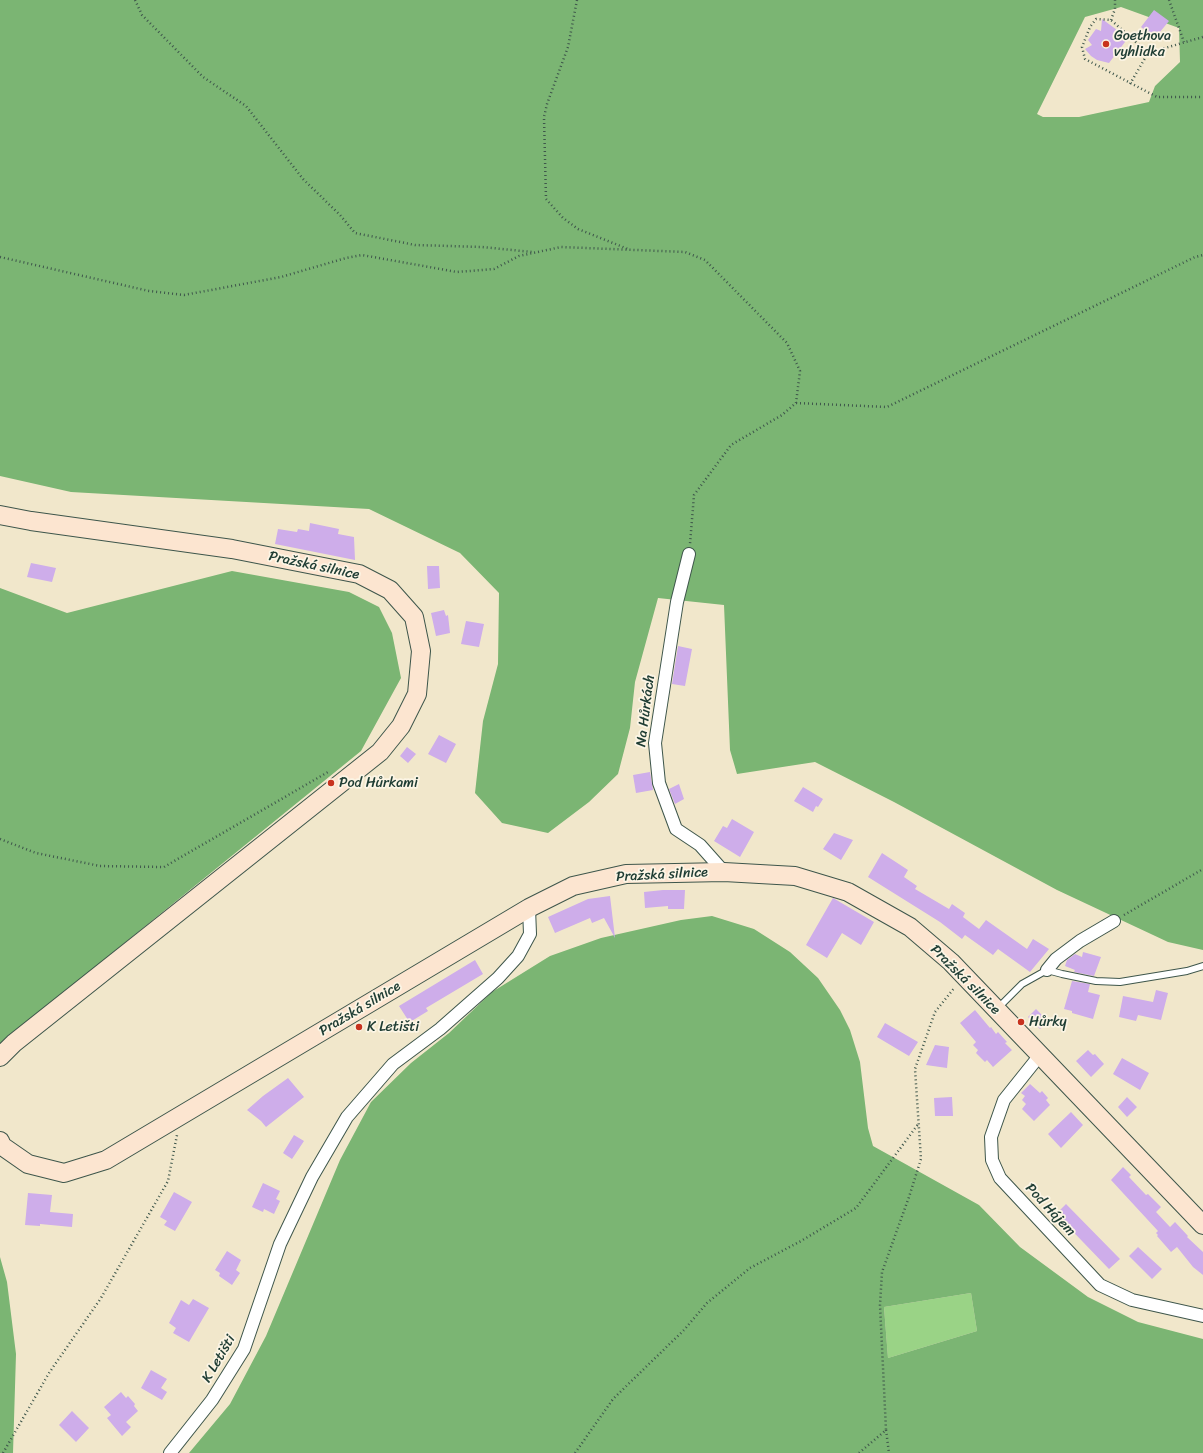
<!DOCTYPE html>
<html>
<head>
<meta charset="utf-8">
<style>
  body { margin:0 }
  canvas { display:block; background:#f1e7cb }
</style>
</head>
<body>
<canvas width="1203" height="1453"></canvas>
<script>
const ctx = document.querySelector('canvas').getContext('2d');
ctx.lineJoin = 'round';
function fillPath(path, color) { ctx.fillStyle = color; ctx.fill(path, 'evenodd'); }
const shape = rows => new Path2D(rows.map(r => 'M' + r).join(''));
function trace(path, color, width, dash) { ctx.strokeStyle = color; ctx.lineWidth = width; ctx.lineCap = dash ? 'butt' : 'round'; ctx.setLineDash(dash || []); ctx.stroke(path); }
function label(font, color, halo, rows, align = 'center') {
  ctx.font = font + ' Sriracha,sans-serif'; ctx.lineWidth = 3.5; ctx.setLineDash([]); ctx.textBaseline = 'middle'; ctx.strokeStyle = halo; ctx.fillStyle = color; for (const [text, x, y, turn = 0] of rows) {
    ctx.save(); ctx.translate(x, y); ctx.rotate((+turn || 0) * Math.PI / 180); ctx.textAlign = isNaN(turn) ? turn : align; if (halo) ctx.strokeText(text, 0, 0); ctx.fillText(text, 0, 0); ctx.restore();
  }
}
const green = shape([
  [971,1293,977,1331,888,1358,884,1307]
]);
const forest = shape([
  [0,0,1203,0,1203,950,1168,942,1057,890,894,802,815,762,737,774,730,750,724,605,658,598,635,682,630,728,618,774,589,802,548,833,502,823,475,793,483,721,498,664,499,593,460,553,369,509,71,492,0,476],
  [1121,7,1179,28,1180,62,1155,86,1149,102,1079,117,1043,117,1037,114,1085,17],
  [232,571,349,592,379,607,392,633,401,678,361,751,0,1044,0,588,67,613],
  [712,916,754,929,790,952,818,978,840,1010,850,1030,860,1062,868,1128,873,1146,979,1205,1020,1247,1088,1297,1138,1322,1203,1339,1203,1453,189,1453,230,1404,266,1336,340,1160,371,1102,411,1063,449,1033,492,992,550,956,601,938,681,920],
  [971,1293,977,1331,888,1358,884,1307],
  [0,1257,7,1282,16,1354,13,1453,0,1453]
]);
const building = shape([
  [1154,10,1169,21,1155,38,1141,27],
  [1102,19,1128,38,1109,63,1097,60,1091,56,1085,49,1092,45,1088,40,1096,29,1101,31],
  [310,523,339,529,338,534,354,537,355,560,275,544,278,529,297,532,298,529,309,531],
  [31,563,56,568,52,582,27,577],
  [427,566,439,566,440,588,428,589],
  [444,610,446,616,448,615,450,633,436,636,431,613],
  [466,621,484,624,479,647,461,644],
  [678,646,692,649,685,686,672,684],
  [439,735,456,744,446,763,428,754],
  [407,747,416,754,408,763,400,756],
  [650,772,653,790,636,793,633,775],
  [679,784,684,799,675,804,669,789],
  [803,787,823,799,818,807,816,806,813,812,794,801],
  [732,819,754,832,740,857,714,841,723,826,727,828],
  [834,833,853,840,841,860,823,849],
  [882,853,908,870,904,877,917,886,915,889,949,909,952,904,965,913,963,917,979,929,986,920,1027,949,1033,939,1049,949,1030,972,998,949,993,955,965,935,962,939,940,922,868,877],
  [663,890,685,890,684,909,668,909,668,906,645,908,644,892],
  [610,896,615,938,604,918,592,923,590,918,555,933,548,917,588,899],
  [833,898,874,922,861,945,842,933,827,958,806,945],
  [1083,952,1101,957,1094,976,1074,972,1075,970,1065,966,1067,960,1075,954,1082,957],
  [475,960,483,974,426,1008,428,1011,410,1022,408,1020,399,1006],
  [1072,981,1090,984,1088,992,1100,995,1093,1019,1072,1013,1072,1011,1064,1009],
  [1156,990,1168,993,1161,1020,1138,1015,1136,1021,1119,1017,1123,996,1153,1002],
  [1036,1009,1048,1021,1040,1029,1028,1017],
  [975,1010,990,1028,991,1027,996,1034,998,1032,1007,1042,1005,1043,1012,1050,993,1067,987,1060,985,1062,976,1053,978,1050,973,1045,976,1042,960,1023],
  [885,1023,918,1042,909,1056,877,1037],
  [935,1045,949,1047,947,1068,926,1065],
  [1088,1050,1093,1055,1095,1054,1104,1064,1091,1077,1076,1061],
  [1122,1058,1149,1073,1140,1090,1113,1074],
  [288,1078,304,1097,266,1127,261,1121,247,1110,263,1096],
  [1030,1084,1040,1093,1042,1091,1048,1098,1046,1100,1050,1105,1034,1121,1022,1109,1026,1104,1022,1100,1025,1096,1021,1093],
  [952,1097,953,1116,935,1116,934,1098],
  [1127,1097,1137,1107,1127,1117,1118,1107],
  [1071,1112,1083,1125,1061,1148,1048,1134],
  [294,1135,304,1141,292,1159,283,1153],
  [1123,1167,1131,1175,1129,1177,1146,1195,1148,1194,1161,1207,1156,1212,1170,1227,1175,1222,1188,1236,1187,1237,1203,1252,1203,1275,1193,1267,1177,1247,1171,1252,1157,1236,1158,1235,1156,1233,1158,1231,1111,1180],
  [263,1183,280,1191,276,1199,280,1201,274,1214,264,1209,263,1212,252,1207],
  [174,1192,192,1202,175,1231,164,1225,167,1221,160,1217],
  [28,1193,52,1195,50,1212,73,1214,72,1227,40,1224,40,1226,25,1225],
  [1066,1204,1120,1259,1109,1269,1056,1214],
  [1138,1247,1162,1269,1152,1279,1129,1256],
  [227,1251,241,1260,236,1270,240,1273,232,1285,219,1276,220,1273,215,1270],
  [193,1299,209,1308,189,1342,173,1333,176,1328,169,1323,181,1300,189,1305],
  [151,1370,167,1379,161,1388,167,1392,162,1400,141,1388],
  [121,1392,126,1398,128,1396,135,1404,134,1406,138,1411,126,1422,131,1427,122,1436,107,1418,111,1415,104,1407],
  [72,1411,89,1428,76,1442,59,1425]
]);
const path = shape([
  [135,0,142,15,203,77,246,106,303,179,340,215,355,233,415,245,482,247,532,252],
  [577,0,568,47,547,104,544,117,546,199,563,218,578,229,628,249],
  [1169,0,1184,42],
  [1111,20,1115,9,1115,0],
  [1148,53,1111,20,1096,19,1090,27,1082,47,1085,59,1157,97,1203,97],
  [1130,84,1148,53,1203,37],
  [0,257,149,291,184,295,281,277,346,258,362,255,457,272,494,269,519,256,561,247,685,252,705,260,787,343,800,371,796,403,782,415,731,445,694,495,690,544],
  [796,403,887,407,1195,257,1203,255],
  [0,839,36,853,100,866,164,867,328,772],
  [1124,915,1203,869],
  [886,1430,889,1453],
  [3,1453,49,1373,101,1298,168,1181,177,1135],
  [575,1453,613,1399,684,1330,707,1303,750,1268,801,1241,856,1208,919,1123],
  [859,1453,886,1430,880,1305,882,1272,909,1197,921,1159,915,1069,935,1012,955,987]
]);
const lane = shape([
  [997,1009,1022,984,1047,970,1062,974,1096,981,1120,982,1187,971,1203,966]
]);
const street = shape([
  [689,554,677,602,655,743,659,783,676,829,700,845,724,872],
  [1047,970,1056,959,1080,941,1114,921],
  [1040,1055,1004,1100,991,1137,992,1160,1000,1178,1100,1285,1132,1300,1203,1316],
  [170,1453,212,1400,244,1349,280,1244,312,1177,347,1117,393,1064,440,1029,498,978,518,956,530,934,529,908]
]);
const secondary = shape([
  [0,515,31,521,232,549,359,574,390,590,414,617,421,651,417,694,401,726,380,752,14,1043,0,1057],
  [0,1141,2,1146,28,1164,64,1173,106,1160,529,908,573,886,626,874,724,872,795,876,848,892,910,927,951,962,1203,1225]
]);
const markers = [
  [1106,44,4,"#c8321e"],
  [331,783,4,"#c8321e"],
  [1021,1022,4,"#c8321e"],
  [359,1027,4,"#c8321e"]
];
const poiNames = [
  ["Goethova",1114,36],
  ["vyhlidka",1114,52],
  ["Pod Hůrkami",339,783],
  ["Hůrky",1029,1022],
  ["K Letišti",367,1027]
];
const streetNames = [
  ["Pražská silnice",314,566,12],
  ["Na Hůrkách",646,711,-83],
  ["Pražská silnice",662,875,-3],
  ["Pražská silnice",965,980,45],
  ["Pražská silnice",360,1009,-31],
  ["Pod Hájem",1050,1210,47],
  ["K Letišti",219,1359,-60]
];
fillPath(green, '#9ad386');
fillPath(forest, '#7bb573');
fillPath(building, '#ceadea');
trace(lane, '#3e564b', 8);
trace(street, '#3e564b', 14);
trace(secondary, '#3e564b', 20);
trace(path, '#3e564b', 2.5, [1, 3]);
trace(lane, '#fff', 6);
trace(street, '#fff', 12);
trace(secondary, '#fce5d0', 18);
for (const [x, y, r, color] of markers) { const dot = new Path2D(); dot.arc(x, y, r, 0, 2 * Math.PI); ctx.fillStyle = color; ctx.fill(dot); trace(dot, '#fcf5e5', 1.5); }
label('14px', '#1f3d34', '#fcf5e5', poiNames, 'left');
label('14px', '#1f3d34', '#fcf5e5', streetNames);
</script>
</body>
</html>
